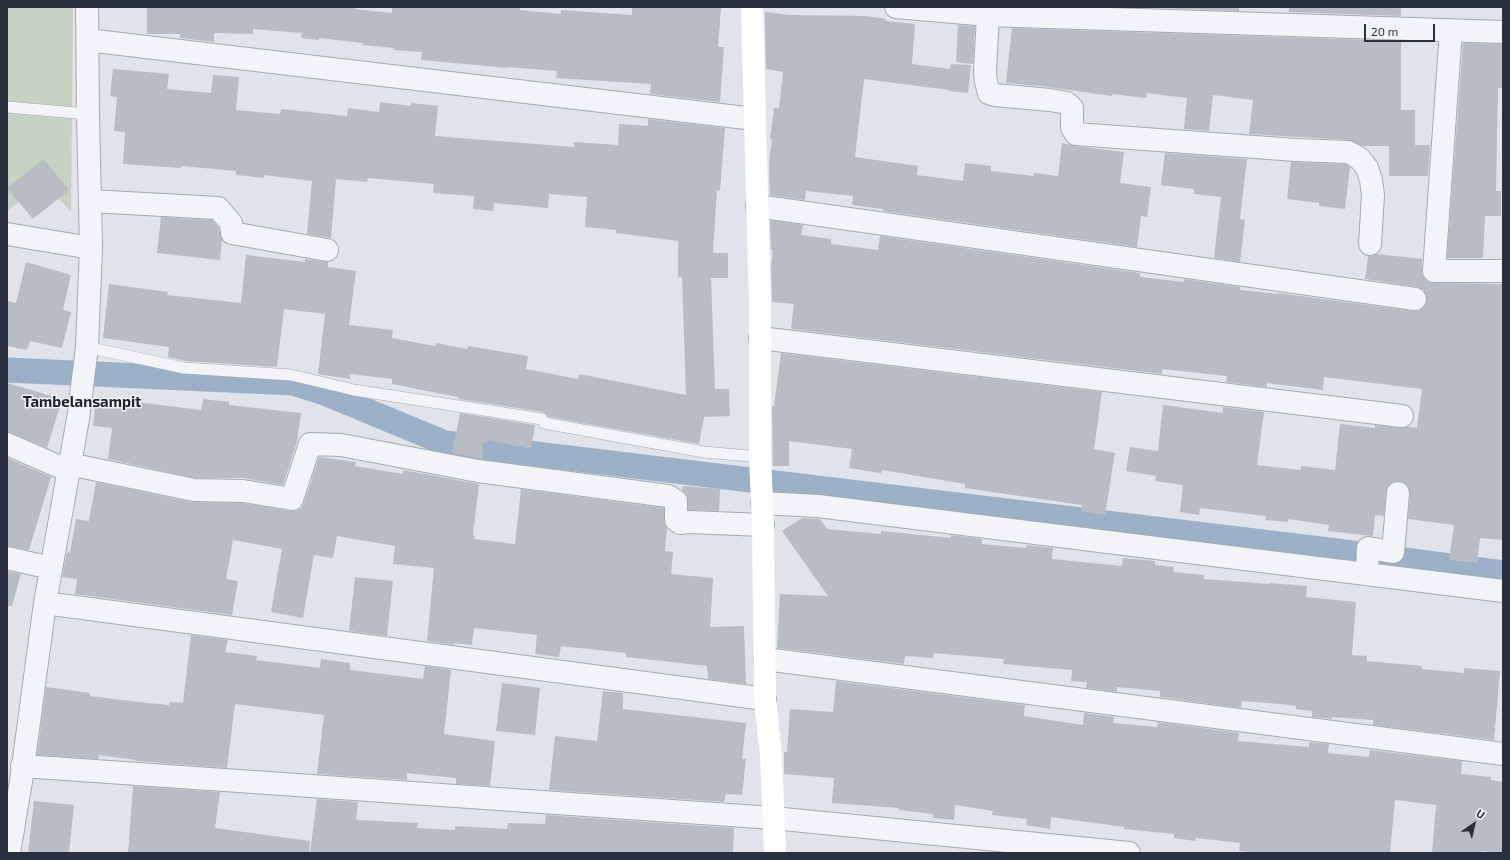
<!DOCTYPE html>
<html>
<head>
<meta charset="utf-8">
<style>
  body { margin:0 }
  #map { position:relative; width:1510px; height:860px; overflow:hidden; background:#e0e3e9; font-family:"Exo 2",sans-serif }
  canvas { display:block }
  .frame { position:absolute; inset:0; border:8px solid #29313f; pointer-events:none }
  .north { position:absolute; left:1454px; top:804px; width:40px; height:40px; -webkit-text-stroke:3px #f0f2f6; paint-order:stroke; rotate:34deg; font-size:11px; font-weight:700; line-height:16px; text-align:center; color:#29313f }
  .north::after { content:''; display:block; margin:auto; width:14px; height:18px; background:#29313f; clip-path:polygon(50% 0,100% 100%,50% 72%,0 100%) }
  .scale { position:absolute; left:1364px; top:24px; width:71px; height:18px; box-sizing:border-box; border:2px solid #29313f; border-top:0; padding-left:5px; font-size:12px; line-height:14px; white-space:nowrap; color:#29313f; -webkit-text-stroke:3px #f0f2f6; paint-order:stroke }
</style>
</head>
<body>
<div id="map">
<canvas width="1510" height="860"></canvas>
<div class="frame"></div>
<div class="north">U</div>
<div class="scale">20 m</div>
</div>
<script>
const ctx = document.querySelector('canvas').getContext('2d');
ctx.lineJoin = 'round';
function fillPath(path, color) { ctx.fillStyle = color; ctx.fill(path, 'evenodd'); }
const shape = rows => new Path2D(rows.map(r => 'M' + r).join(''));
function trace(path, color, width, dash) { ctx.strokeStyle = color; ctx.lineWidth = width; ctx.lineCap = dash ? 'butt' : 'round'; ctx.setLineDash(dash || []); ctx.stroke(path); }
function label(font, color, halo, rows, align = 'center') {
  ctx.font = font + ' "Exo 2",sans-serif'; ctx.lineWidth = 3; ctx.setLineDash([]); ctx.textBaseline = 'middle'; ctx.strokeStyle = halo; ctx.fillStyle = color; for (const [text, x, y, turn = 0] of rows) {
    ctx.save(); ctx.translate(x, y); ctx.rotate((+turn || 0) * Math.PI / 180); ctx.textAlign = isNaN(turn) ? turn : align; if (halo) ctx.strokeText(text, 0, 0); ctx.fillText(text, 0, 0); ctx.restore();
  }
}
const green = shape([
  [7,7,73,7,71,212,44,183,7,211]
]);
const canal = shape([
  [7,370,293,383,322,392,445,443,1337,551,1503,573]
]);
const building = shape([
  [147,7,355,7,355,9,392,13,392,7,520,7,520,10,561,14,561,10,632,15,632,7,721,7,718,47,724,47,720,102,650,94,651,84,556,78,557,71,508,67,508,68,421,60,422,52,394,50,394,48,362,45,363,43,319,38,319,40,301,38,302,33,253,29,253,34,214,33,214,42,180,38,180,34,147,34],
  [1125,7,1239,7,1239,11],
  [1289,7,1401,7,1401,16,1289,12],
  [765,12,790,15,866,16,886,19,886,21,915,24,912,64,950,69,951,64,971,65,968,93,949,91,949,90,864,79,855,157,918,166,917,175,963,181,965,163,991,166,991,171,1034,176,1034,173,1058,176,1062,143,1075,146,1124,152,1120,183,1151,187,1147,217,1141,216,1137,247,883,211,883,209,852,205,853,196,806,191,805,200,770,195,769,164,772,139,770,139,774,108,779,108,783,72,766,69],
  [958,25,975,26,973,64,956,62],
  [1012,28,1401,41,1401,110,1415,110,1415,145,1430,145,1428,176,1389,176,1389,146,1363,146,1348,140,1249,134,1253,100,1213,95,1209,131,1184,129,1187,98,1147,93,1146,98,1112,94,1112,96,1040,86,1006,83],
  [1463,43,1503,44,1503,88,1498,88,1496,191,1501,191,1501,216,1485,216,1483,258,1447,258],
  [113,69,169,74,167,89,211,93,213,75,239,77,236,110,280,114,281,109,347,116,348,108,379,112,380,102,411,106,411,103,438,106,435,136,574,147,574,142,618,145,619,124,648,126,648,119,725,128,720,191,717,190,713,253,728,253,728,278,711,278,715,389,729,389,730,416,704,417,699,444,549,417,543,412,458,399,458,397,392,384,392,379,350,374,350,379,318,374,325,314,284,309,277,367,185,361,168,357,169,347,103,338,109,284,168,292,167,295,241,303,246,255,305,262,305,259,328,262,328,267,356,271,349,325,393,330,392,338,435,346,436,343,467,349,468,346,528,356,526,369,578,379,579,374,686,395,682,277,678,277,678,241,616,233,616,230,585,227,587,197,549,194,548,208,494,203,493,211,473,209,474,196,433,193,434,184,368,178,367,182,336,179,331,238,307,234,312,181,264,175,264,178,236,175,236,171,181,166,181,168,123,164,125,132,114,131,117,97,110,96],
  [1165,153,1247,159,1240,219,1245,220,1240,262,1214,258,1221,197,1194,194,1194,189,1161,185],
  [44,159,69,190,33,219,7,188],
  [1291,162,1345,164,1350,167,1345,209,1319,206,1319,203,1287,199],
  [161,217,212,220,219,228,222,240,220,260,157,253],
  [770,220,803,225,801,235,831,239,831,244,878,250,880,236,1140,273,1140,277,1184,282,1184,279,1240,287,1240,290,1278,294,1278,293,1413,311,1420,310,1425,306,1427,300,1426,294,1423,289,1417,287,1365,279,1368,256,1375,255,1377,254,1422,259,1422,270,1423,276,1427,281,1434,283,1503,284,1503,540,1480,538,1477,563,1449,560,1454,525,1408,519,1410,494,1409,488,1405,483,1399,481,1393,482,1388,486,1386,492,1384,516,1375,515,1373,536,1328,531,1329,525,1288,519,1288,522,1265,520,1266,516,1200,508,1199,515,1180,512,1183,485,1155,481,1156,476,1126,471,1130,447,1158,451,1163,405,1223,413,1223,407,1264,412,1257,465,1301,470,1301,466,1335,470,1340,424,1375,428,1375,425,1400,428,1408,427,1417,428,1422,389,1324,377,1323,390,1267,383,1267,387,1226,382,1227,376,1162,369,1162,374,791,329,794,304,772,302,771,266,773,250,771,250],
  [26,262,71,275,63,310,71,312,62,348,30,341,27,350,7,346,7,301,16,303],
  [781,353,1102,392,1094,449,1115,453,1105,515,1081,511,1082,505,965,488,965,484,882,470,881,473,849,468,852,449,789,441,789,466,773,466,772,406,774,406],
  [7,383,62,399,47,448,12,433,7,432],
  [96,397,201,410,203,399,229,402,229,405,301,413,297,442,283,485,243,478,195,478,108,459,112,428,93,426],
  [460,413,535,425,531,449,487,440,486,443,483,442,482,459,452,453],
  [319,457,356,462,355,466,403,474,403,470,479,484,473,535,475,536,474,539,515,544,521,489,664,508,664,520,667,528,665,551,673,552,671,574,713,578,710,627,744,626,746,684,708,679,707,666,626,657,626,653,561,646,559,657,535,654,537,635,474,628,472,645,454,643,454,645,427,641,434,568,393,564,395,546,337,536,333,558,314,555,303,618,271,612,282,549,233,540,226,579,238,581,232,615,75,594,77,579,62,577,67,552,70,553,76,519,89,521,96,482,191,502,242,503,290,511,295,511,301,508,304,503],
  [7,458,51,477,29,550,7,546],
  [683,486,720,489,719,511,688,510,688,501,687,495,682,490],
  [802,518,820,519,827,529,881,534,881,531,951,538,951,535,982,539,982,544,1026,548,1026,545,1053,548,1052,559,1122,566,1123,558,1155,561,1155,565,1174,567,1173,572,1204,575,1204,579,1269,584,1269,583,1307,586,1306,597,1356,602,1352,655,1367,656,1367,661,1422,666,1422,669,1464,673,1464,668,1500,671,1494,740,1373,725,1373,720,1332,717,1332,719,1312,717,1312,711,1296,709,1296,706,1281,704,1242,701,1241,708,1160,697,1160,691,1117,687,1117,692,1086,688,1087,682,1071,681,1072,670,1003,664,1004,659,934,653,933,658,905,656,904,664,777,648,780,594,828,596,782,531],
  [7,571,21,574,12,606,7,606],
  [355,577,393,581,387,636,349,631],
  [191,635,228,640,225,652,257,656,256,660,320,668,321,659,350,663,350,670,423,679,425,666,451,670,444,734,495,741,490,786,456,784,456,778,407,773,407,780,317,774,324,715,235,704,227,768,135,761,136,760,99,755,98,759,37,755,46,687,90,693,90,696,138,702,169,705,170,702,183,703],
  [836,681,1025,705,1024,716,1083,725,1084,713,1114,717,1113,723,1157,727,1158,722,1239,733,1238,741,1309,747,1309,742,1329,744,1328,753,1369,757,1370,750,1462,761,1461,774,1491,777,1491,780,1503,782,1503,853,1482,851,1482,853,1432,853,1436,805,1395,800,1390,853,1260,853,1239,851,1240,843,1196,838,1195,841,1174,838,1174,834,1124,829,1124,827,1051,817,1050,829,1026,825,1027,819,992,815,993,811,955,805,954,820,933,818,933,814,899,810,899,808,832,803,834,778,784,774,784,752,787,752,790,709,833,712],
  [502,683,540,688,535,735,496,731],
  [603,691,623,693,623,709,746,723,742,759,746,759,742,795,726,794,724,802,549,790,555,736,597,741],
  [133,786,220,792,215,828,310,841,309,853,128,853],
  [317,799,358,802,356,820,418,823,417,828,455,830,455,826,507,829,508,823,545,824,546,815,734,828,733,853,310,853],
  [34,801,74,805,69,853,28,853]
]);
const lane = shape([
  [7,107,88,114],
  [87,347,184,368,291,375,354,390,542,419,544,423,704,452,760,457]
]);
const street = shape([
  [896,7,988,15,1503,32],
  [988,15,985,71,986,82,989,93,995,95,1050,100,1067,103,1072,108,1072,128,1076,134,1296,150,1348,152,1354,155,1360,159,1367,168,1371,180,1373,195,1370,244],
  [1451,30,1434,271,1503,271],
  [87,40,754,119],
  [90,201,218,208,231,223,232,233,327,250],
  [757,206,1415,299],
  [7,234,91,248],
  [760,338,1402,416],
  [7,444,69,471],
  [69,464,194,490,243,491,292,499,310,444,341,445,478,471,668,496,676,501,676,520,680,523,689,522,763,525],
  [762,503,818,506,1503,591],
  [7,558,51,568],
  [1367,574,1368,548,1393,552,1398,493],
  [45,603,765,699],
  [765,659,1503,754],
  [22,766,773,818,1129,853],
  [9,853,21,781,45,603,78,419,87,347,91,248,88,114,87,7]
]);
const secondary = shape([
  [752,7,760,307,760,457,763,525,765,699,771,755,775,853]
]);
const quarterNames = [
  ["Tambelansampit",82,402]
];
fillPath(green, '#c6d2c2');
trace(canal, '#9cb1c7', 25);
fillPath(building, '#b8bcc5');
trace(lane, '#a5aab3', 12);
trace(street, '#a5aab3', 24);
trace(lane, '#f3f4f7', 11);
trace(street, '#f3f4f7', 22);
trace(secondary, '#fff', 22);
label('bold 15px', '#1c2230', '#f0f2f6', quarterNames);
</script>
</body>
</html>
